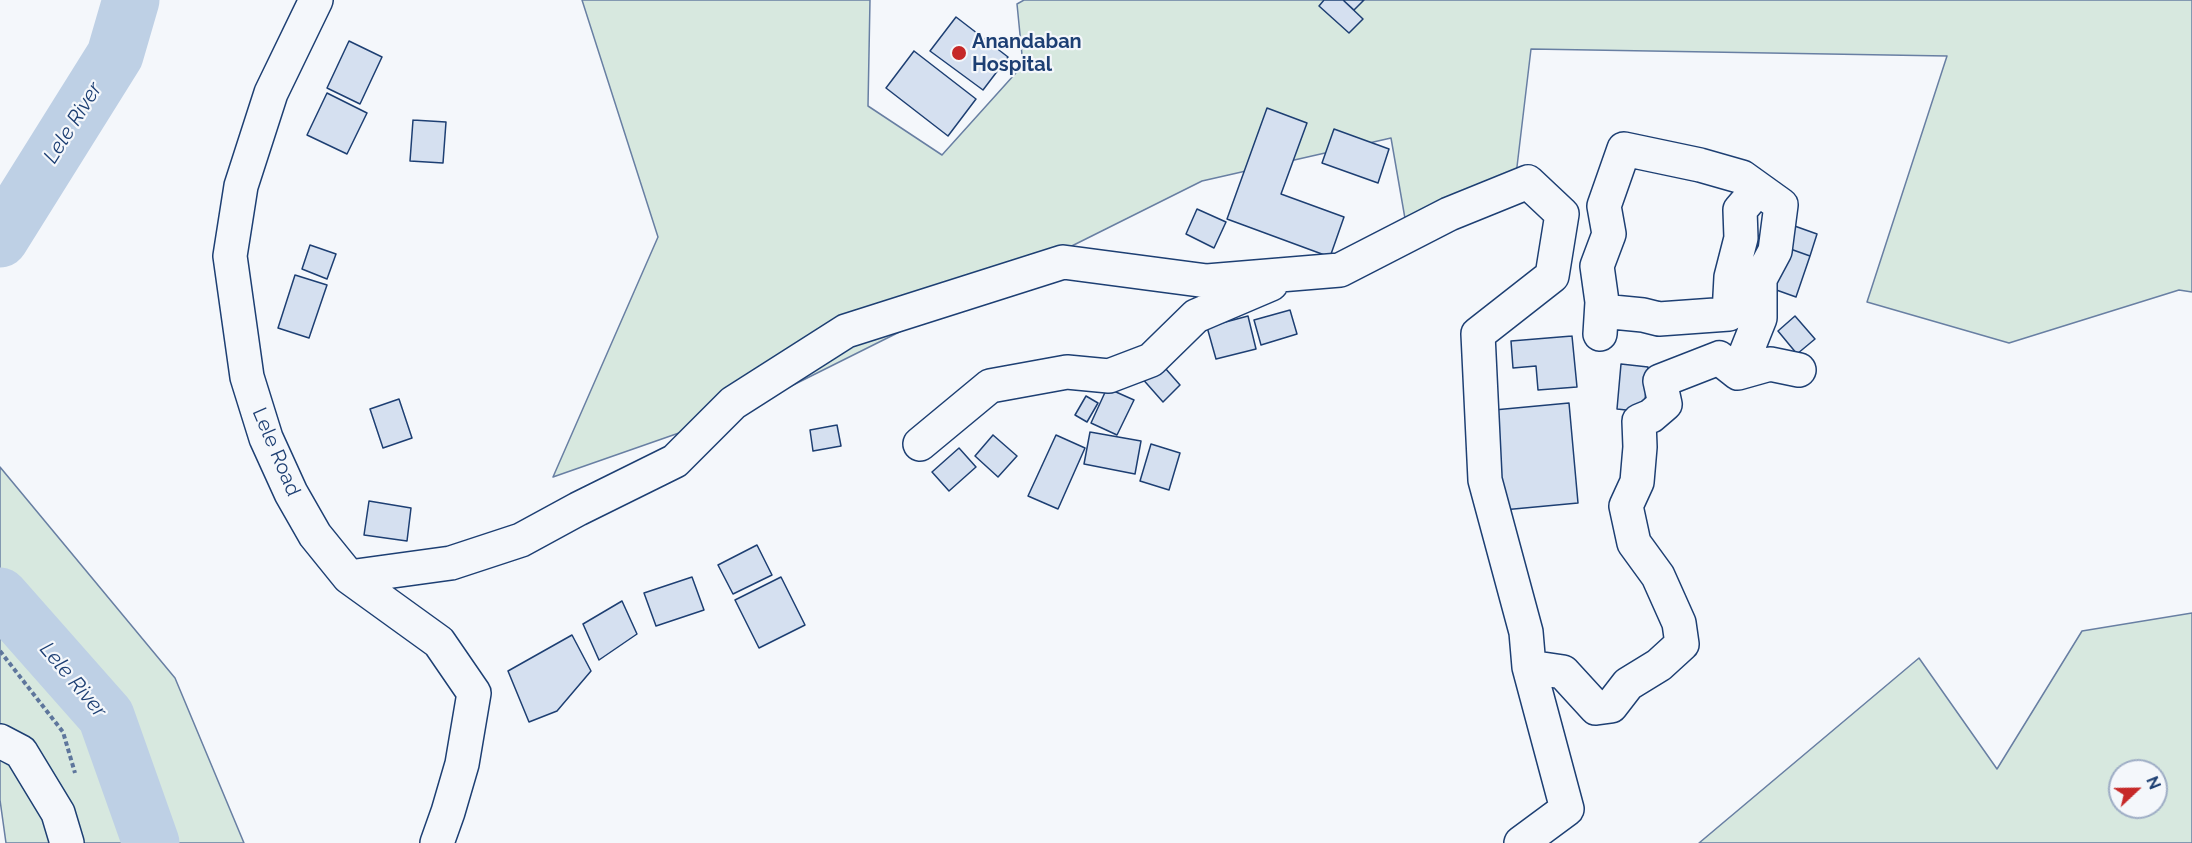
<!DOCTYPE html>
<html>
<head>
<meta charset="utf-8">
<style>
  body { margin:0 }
  #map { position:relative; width:2192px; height:843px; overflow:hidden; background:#f4f7fb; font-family:Raleway,sans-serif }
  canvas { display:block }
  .north { position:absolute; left:2108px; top:759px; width:60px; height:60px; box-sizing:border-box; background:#f4f7fb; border:2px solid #9eadc5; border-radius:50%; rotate:68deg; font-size:16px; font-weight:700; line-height:24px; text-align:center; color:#1d3f73 }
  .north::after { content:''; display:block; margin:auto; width:21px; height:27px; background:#c62828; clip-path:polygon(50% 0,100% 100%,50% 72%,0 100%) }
</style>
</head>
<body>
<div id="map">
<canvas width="2192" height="843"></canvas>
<div class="north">N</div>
</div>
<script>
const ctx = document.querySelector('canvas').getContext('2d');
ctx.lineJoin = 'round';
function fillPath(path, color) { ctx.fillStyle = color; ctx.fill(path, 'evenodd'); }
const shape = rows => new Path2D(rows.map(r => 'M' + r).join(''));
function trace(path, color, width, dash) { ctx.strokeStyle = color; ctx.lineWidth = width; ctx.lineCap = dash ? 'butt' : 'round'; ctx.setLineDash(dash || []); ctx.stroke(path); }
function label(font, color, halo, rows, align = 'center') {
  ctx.font = font + ' Raleway,sans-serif'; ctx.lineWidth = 4.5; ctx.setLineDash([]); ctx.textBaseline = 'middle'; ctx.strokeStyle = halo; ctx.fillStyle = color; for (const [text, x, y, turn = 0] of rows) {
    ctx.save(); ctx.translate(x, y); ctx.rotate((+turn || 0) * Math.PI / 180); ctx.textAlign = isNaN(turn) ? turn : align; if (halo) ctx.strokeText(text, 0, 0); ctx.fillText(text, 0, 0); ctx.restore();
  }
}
const green = shape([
  [582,0,870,0,868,106,942,155,1023,65,1017,4,1024,0,2192,0,2192,292,2179,290,2009,343,1867,302,1947,56,1531,49,1516,175,1407,230,1391,138,1202,181,739,412,553,477,658,237,582,0],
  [0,467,175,678,244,843,6,843,0,800,0,467],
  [2192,613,2192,843,1699,843,1919,658,1997,769,2082,631,2192,613],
  [2120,771,2156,771,2156,807,2120,807,2120,771]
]);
const river = shape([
  [0,239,115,55,131,0],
  [0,596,106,716,151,843]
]);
const building = shape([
  [1324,0,1343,0,1363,19,1349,33,1319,6,1324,0],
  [1343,0,1364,0,1354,10,1343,0],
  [956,17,1008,57,983,90,930,51,956,17],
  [349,41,382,57,360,104,327,88,349,41],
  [914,51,976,99,948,136,886,88,914,51],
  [327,93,367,113,347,154,307,135,327,93],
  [1267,108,1307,123,1281,194,1344,217,1330,257,1227,219,1267,108],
  [413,120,446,122,443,163,410,161,413,120],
  [1334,129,1389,149,1378,183,1322,163,1334,129],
  [1197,209,1226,222,1214,248,1186,234,1197,209],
  [1789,224,1817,234,1810,256,1782,246,1789,224],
  [310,245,336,254,327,279,302,269,310,245],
  [1782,246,1810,256,1796,297,1768,287,1782,246],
  [295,275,327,285,309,338,278,328,295,275],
  [1290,310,1297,334,1261,345,1254,320,1290,310],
  [1248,316,1256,349,1216,359,1207,327,1248,316],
  [1795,316,1815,339,1797,354,1778,331,1795,316],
  [1572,336,1577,387,1538,390,1536,366,1513,368,1511,341,1572,336],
  [1158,360,1180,385,1163,402,1140,376,1158,360],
  [1621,364,1648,367,1644,412,1617,409,1621,364],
  [1107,388,1134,400,1117,435,1091,423,1107,388],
  [1086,396,1098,403,1087,422,1075,415,1086,396],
  [399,399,412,438,383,448,370,409,399,399],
  [1569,403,1578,503,1503,510,1494,410,1569,403],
  [837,425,841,446,813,451,810,430,837,425],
  [1090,432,1141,441,1135,474,1084,464,1090,432],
  [993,435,1017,456,998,477,975,456,993,435],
  [1056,435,1085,448,1058,509,1028,496,1056,435],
  [1151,444,1180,453,1169,490,1140,481,1151,444],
  [959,448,976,467,949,491,932,472,959,448],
  [369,501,411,508,407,541,364,535,369,501],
  [757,545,772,575,733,594,718,565,757,545],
  [692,577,704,610,656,626,644,593,692,577],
  [781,577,805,625,759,648,735,600,781,577],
  [622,601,637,634,599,660,583,624,622,601],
  [572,635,591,671,557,711,529,722,508,671,572,635]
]);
const path = shape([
  [0,651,63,732,75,773]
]);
const minor = shape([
  [316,0,271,93,241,186,230,256,247,377,266,438,291,493,315,535,349,577,439,642,474,693,462,764,448,812,437,843],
  [1602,311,1643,315,1659,319,1729,314,1731,277,1741,238,1740,210,1758,189],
  [1600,334,1602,302,1597,266,1609,234,1604,206,1624,149,1700,165,1742,177,1781,205,1775,251,1760,279,1760,318,1738,373],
  [920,444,990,386,1067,372,1109,376,1151,360,1196,316,1271,284],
  [349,577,451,563,521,540,578,509,675,461,733,403,846,331,1063,262,1207,281,1340,270,1449,214,1528,182,1562,214,1552,276,1478,334,1485,480,1526,632,1529,667,1567,809,1521,843],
  [1529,667,1563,672,1596,708,1611,706,1628,684,1659,665,1682,644,1679,623,1658,576,1634,543,1626,506,1637,482,1640,447,1639,421,1651,416,1665,404,1660,381,1719,358,1738,373,1770,364,1799,370],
  [0,741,21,752,58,813,67,843]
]);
const markers = [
  [959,53,8,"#c62828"]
];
const poiNames = [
  ["Anandaban",972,42],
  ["Hospital",972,65]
];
const streetNames = [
  ["Lele Road",276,452,67]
];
const waterNames = [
  ["Lele River",73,123,-58],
  ["Lele River",73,680,50]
];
fillPath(green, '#d7e8df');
trace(green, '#687fa3', 1.5);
trace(river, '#bed0e5', 57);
fillPath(building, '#d5e0f0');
trace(building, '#1d3f73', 1.5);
trace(minor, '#1d3f73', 36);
trace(path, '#5e769c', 4, [4.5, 3]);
trace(minor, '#f4f7fb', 33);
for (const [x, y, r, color] of markers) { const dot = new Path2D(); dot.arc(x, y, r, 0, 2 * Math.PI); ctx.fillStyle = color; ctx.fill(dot); trace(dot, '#f4f7fb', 2); }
label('bold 20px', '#1d3f73', '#f4f7fb', poiNames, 'left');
label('20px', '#1d3f73', '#f4f7fb', streetNames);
label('italic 21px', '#1d3f73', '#f4f7fb', waterNames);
</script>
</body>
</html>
